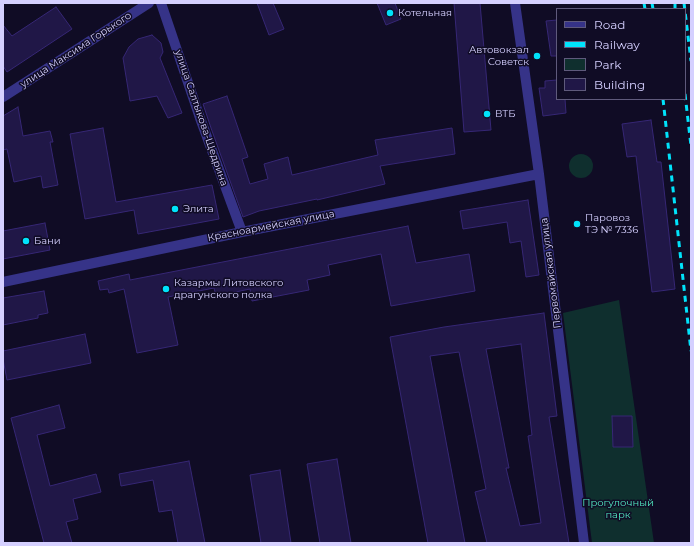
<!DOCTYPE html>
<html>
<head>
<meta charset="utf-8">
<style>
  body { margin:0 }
  #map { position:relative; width:694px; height:546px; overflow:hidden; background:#100c25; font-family:Montserrat,sans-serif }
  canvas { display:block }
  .frame { position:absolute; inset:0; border:4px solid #d5d0ff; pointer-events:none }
  .legend { position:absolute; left:556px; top:8px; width:130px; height:92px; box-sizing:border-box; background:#100c25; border:1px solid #5f5a7c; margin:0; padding:5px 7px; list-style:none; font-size:12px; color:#d5d0ff }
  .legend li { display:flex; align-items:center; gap:8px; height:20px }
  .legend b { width:20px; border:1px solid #5f5a7c }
</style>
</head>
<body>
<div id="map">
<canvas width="694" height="546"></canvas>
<div class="frame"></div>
<ul class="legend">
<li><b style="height:5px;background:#363388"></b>Road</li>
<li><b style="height:5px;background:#00e3fb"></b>Railway</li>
<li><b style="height:11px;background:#0f2f2e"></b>Park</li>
<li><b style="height:11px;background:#201747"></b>Building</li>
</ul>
</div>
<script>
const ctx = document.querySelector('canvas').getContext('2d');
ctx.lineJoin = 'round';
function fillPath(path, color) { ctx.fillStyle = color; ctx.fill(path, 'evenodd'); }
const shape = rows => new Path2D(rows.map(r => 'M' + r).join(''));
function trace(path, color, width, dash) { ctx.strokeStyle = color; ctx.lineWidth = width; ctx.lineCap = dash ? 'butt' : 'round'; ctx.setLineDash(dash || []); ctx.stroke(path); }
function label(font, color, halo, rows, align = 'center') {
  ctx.font = font + ' Montserrat,sans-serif'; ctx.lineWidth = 3; ctx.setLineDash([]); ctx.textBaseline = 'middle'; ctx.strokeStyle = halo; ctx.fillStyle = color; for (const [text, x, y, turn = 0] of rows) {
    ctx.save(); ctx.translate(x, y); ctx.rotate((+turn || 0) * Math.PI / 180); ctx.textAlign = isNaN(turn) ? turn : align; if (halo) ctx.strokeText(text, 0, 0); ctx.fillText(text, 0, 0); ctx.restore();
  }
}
const green = shape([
  '569 166a12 12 0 1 1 24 0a12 12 0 1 1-24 0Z',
  [619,300,654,543,592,543,563,313]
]);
const building = shape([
  [257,3,273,3,284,29,269,35,257,3],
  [377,3,395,3,401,19,386,25,377,3],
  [454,3,480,3,491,130,464,132,454,3],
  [56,7,72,29,7,72,3,66,3,25,12,36,56,7],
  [557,20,557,56,551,56,546,21,557,20],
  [152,35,161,43,163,52,160,58,182,113,168,118,157,96,130,101,123,58,129,47,138,39,152,35],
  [557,80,557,99,565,99,566,113,543,116,539,88,545,88,545,81,557,80],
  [227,96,248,157,242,159,250,184,268,179,264,164,288,157,292,175,378,155,375,140,452,128,455,154,380,166,385,184,317,200,317,199,259,211,243,217,211,128,203,104,227,96],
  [18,107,23,136,50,131,53,142,50,142,58,185,43,188,41,176,14,182,7,149,3,150,3,116,18,107],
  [651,120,657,162,661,162,675,289,652,292,636,156,627,157,622,124,651,120],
  [103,128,116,202,212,185,219,219,138,234,134,210,85,219,70,134,103,128],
  [528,200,539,275,526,277,521,241,510,243,507,222,463,229,460,211,528,200],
  [45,223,50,250,3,259,3,231,45,223],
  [408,226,416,263,469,254,475,291,391,306,381,254,328,265,330,275,307,280,309,290,252,301,250,289,216,296,214,288,168,297,178,345,137,353,124,289,109,293,108,289,100,290,98,281,129,274,130,280,408,226],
  [44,291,48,313,38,315,38,318,3,325,3,298,44,291],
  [544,313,557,416,549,417,569,543,487,543,475,492,486,489,459,352,430,356,465,543,428,543,390,337,444,327,544,313],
  [521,344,532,435,528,436,541,523,520,526,506,468,509,468,486,349,521,344],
  [85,334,91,363,7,380,3,359,3,351,85,334],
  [59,405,65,428,37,435,50,486,96,474,101,492,73,499,78,519,66,522,72,543,44,543,11,418,59,405],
  [612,416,632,416,633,447,613,447,612,416],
  [337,459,351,543,320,543,307,464,337,459],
  [189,461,205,543,178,543,172,510,159,512,153,480,121,486,119,474,189,461],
  [280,470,291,543,261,543,250,475,280,470]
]);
const street = shape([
  [161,3,200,118,242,232],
  [515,3,539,174,584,543],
  [3,97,149,3],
  [3,282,242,232,539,174]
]);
const rail = shape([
  [644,3,645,9],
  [652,3,653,9],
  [675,3,675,9],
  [684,3,691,61],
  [685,94,691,146],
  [663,99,691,351]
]);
const markers = [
  [390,13,4,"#00e3fb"],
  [537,56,4,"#00e3fb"],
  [487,114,4,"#00e3fb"],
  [175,209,4,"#00e3fb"],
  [577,224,4,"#00e3fb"],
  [26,241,4,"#00e3fb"],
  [166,289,4,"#00e3fb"]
];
const poiNames = [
  ["Котельная",398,13],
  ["Автовокзал",529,50,"right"],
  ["Советск",529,62,"right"],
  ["ВТБ",495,114],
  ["Элита",183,209],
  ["Паровоз",585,218],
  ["ТЭ № 7336",585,230],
  ["Бани",34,241],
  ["Казармы Литовского",174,283],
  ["драгунского полка",174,295]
];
const streetNames = [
  ["улица Максима Горького",76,50,-33],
  ["улица Салтыкова-Щедрина",201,118,71],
  ["Красноармейская улица",271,226,-11],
  ["Первомайская улица",551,273,-97]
];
const parkNames = [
  ["Прогулочный",618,503],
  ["парк",618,515]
];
fillPath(green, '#0f2f2e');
fillPath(building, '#201747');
trace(building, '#362775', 1);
trace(street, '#363388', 10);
trace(rail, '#00e3fb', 3, [6, 5]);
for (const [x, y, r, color] of markers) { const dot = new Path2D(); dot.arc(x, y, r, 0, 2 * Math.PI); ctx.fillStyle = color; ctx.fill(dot); trace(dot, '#100c25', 1.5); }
label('10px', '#d5d0ff', '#100c25', poiNames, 'left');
label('10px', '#d5d0ff', '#100c25', streetNames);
label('10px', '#51eac2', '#100c25', parkNames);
</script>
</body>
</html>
